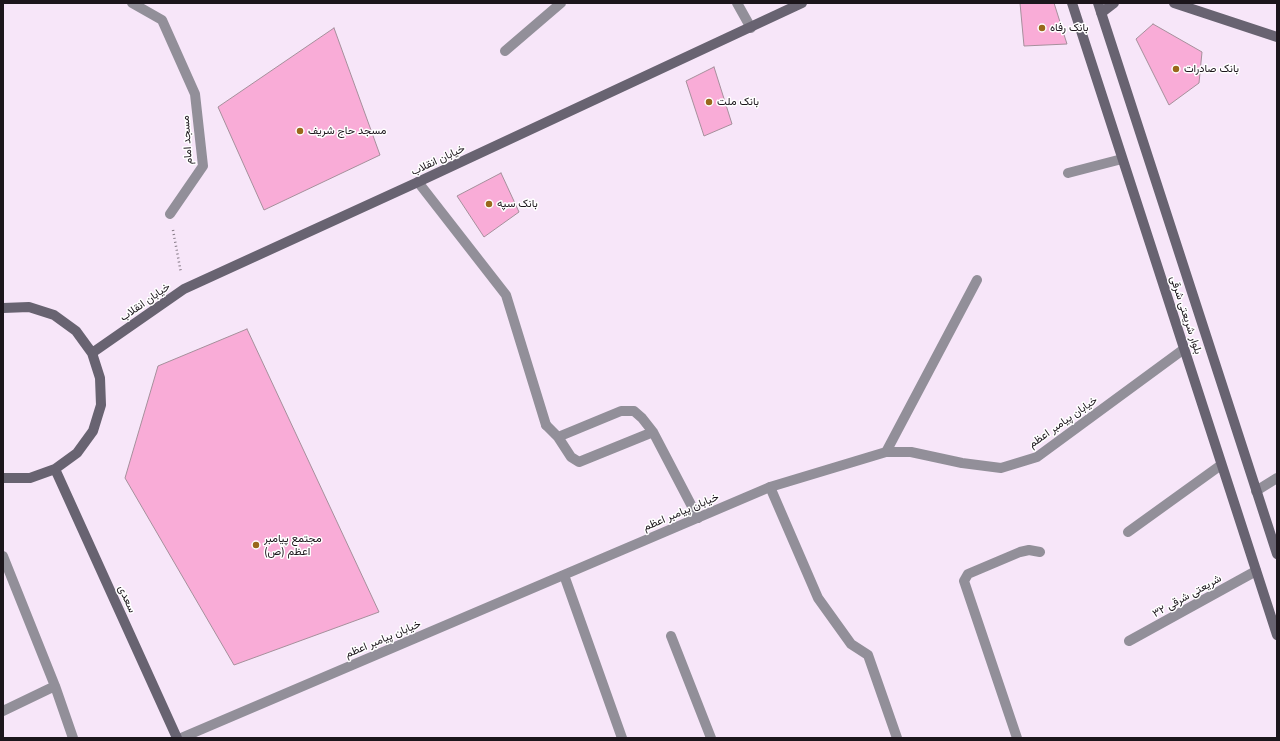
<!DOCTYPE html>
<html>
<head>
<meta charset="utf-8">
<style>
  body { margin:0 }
  #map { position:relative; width:1280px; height:741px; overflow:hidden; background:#f7e6f9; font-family:Mulish,sans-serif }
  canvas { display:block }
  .frame { position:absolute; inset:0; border:4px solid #1c161c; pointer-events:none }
</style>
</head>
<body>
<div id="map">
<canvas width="1280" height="741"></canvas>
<div class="frame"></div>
</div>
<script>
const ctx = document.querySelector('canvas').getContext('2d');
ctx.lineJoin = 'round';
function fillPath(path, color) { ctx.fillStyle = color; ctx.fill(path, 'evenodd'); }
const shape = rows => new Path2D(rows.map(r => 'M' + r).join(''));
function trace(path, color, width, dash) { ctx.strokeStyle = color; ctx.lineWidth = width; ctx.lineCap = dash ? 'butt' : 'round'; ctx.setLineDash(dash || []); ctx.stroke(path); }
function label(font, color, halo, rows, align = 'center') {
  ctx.font = font + ' Mulish,Vazirmatn,sans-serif'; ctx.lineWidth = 3; ctx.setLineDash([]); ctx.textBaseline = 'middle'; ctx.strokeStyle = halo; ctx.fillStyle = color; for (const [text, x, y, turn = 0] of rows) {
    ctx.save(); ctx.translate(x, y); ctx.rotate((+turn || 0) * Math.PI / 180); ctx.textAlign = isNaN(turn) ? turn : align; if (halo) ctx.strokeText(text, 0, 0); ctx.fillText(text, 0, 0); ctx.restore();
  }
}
const building = shape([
  [1020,3,1054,3,1067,44,1024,46,1020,3],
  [1153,24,1202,52,1199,83,1169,105,1136,39,1153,24],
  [334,28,380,155,264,210,218,107,334,28],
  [714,67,732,124,704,136,686,81,714,67],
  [501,173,519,212,484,237,457,196,501,173],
  [247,329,379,612,234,665,125,478,158,366,247,329]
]);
const path = shape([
  [173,230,181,273]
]);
const lane = shape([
  [546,425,558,437,621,411,634,411,642,418,653,432,698,518],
  [558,437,571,457,579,462,653,432],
  [886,452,977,280],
  [770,487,818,598,851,644,868,655,897,738],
  [3,556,55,686,73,738],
  [671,636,711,738],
  [3,711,55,686]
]);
const street = shape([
  [132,3,162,20,195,94,203,166,170,214],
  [737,3,751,28],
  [505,51,561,3],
  [1068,173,1122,159],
  [418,182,506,295,546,425],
  [1256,491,1277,478],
  [1128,532,1221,465],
  [564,575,622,738],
  [1129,641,1256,571],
  [181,738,770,487,886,452,911,452,962,463,1001,468,1037,457,1184,349],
  [1017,738,964,581,968,574,1020,552,1029,550,1040,552]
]);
const secondary = shape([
  [1072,3,1277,635],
  [1098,3,1277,554],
  [1174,3,1277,37],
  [1101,13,1114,3],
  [3,308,29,307,54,315,76,331,92,353,100,378,101,405,93,431,77,453,55,469,30,478,3,478],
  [92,353,184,289,418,182,802,3],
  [55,469,177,738]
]);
const markers = [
  [1042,28,4,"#99681b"],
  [1176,69,4,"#99681b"],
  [709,102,4,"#99681b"],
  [300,131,4,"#99681b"],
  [489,204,4,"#99681b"],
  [256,545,4,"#99681b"]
];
const poiNames = [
  ["بانک رفاه",1050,28],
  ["بانک صادرات",1184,69],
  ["بانک ملت",717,102],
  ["مسجد حاج شریف",308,131],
  ["بانک سپه",497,204],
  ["مجتمع پیامبر",264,539],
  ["اعظم (ص)",264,552]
];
const streetNames = [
  ["مسجد امام",187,140,-94],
  ["خیابان انقلاب",438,160,-25],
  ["خیابان انقلاب",145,302,-35],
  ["بلوار شریعتی شرقی",1186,315,72],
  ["خیابان پیامبر اعظم",1063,422,-35],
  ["خیابان پیامبر اعظم",681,512,-23],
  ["شریعتی شرقی ۳۲",1187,596,-29],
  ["سعدی",127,599,66],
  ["خیابان پیامبر اعظم",383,639,-23]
];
fillPath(building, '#f9acd7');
trace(building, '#a58f9b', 1);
trace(path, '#867b87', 2.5, [1, 3]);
trace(lane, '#928f99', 10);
trace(street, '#928f99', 10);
trace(secondary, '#686371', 10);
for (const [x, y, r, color] of markers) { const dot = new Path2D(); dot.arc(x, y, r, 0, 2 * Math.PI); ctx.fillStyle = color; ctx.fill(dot); trace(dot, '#fff', 1.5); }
label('11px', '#1c161c', '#fff', poiNames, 'left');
label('11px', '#1c161c', '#fff', streetNames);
</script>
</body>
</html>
